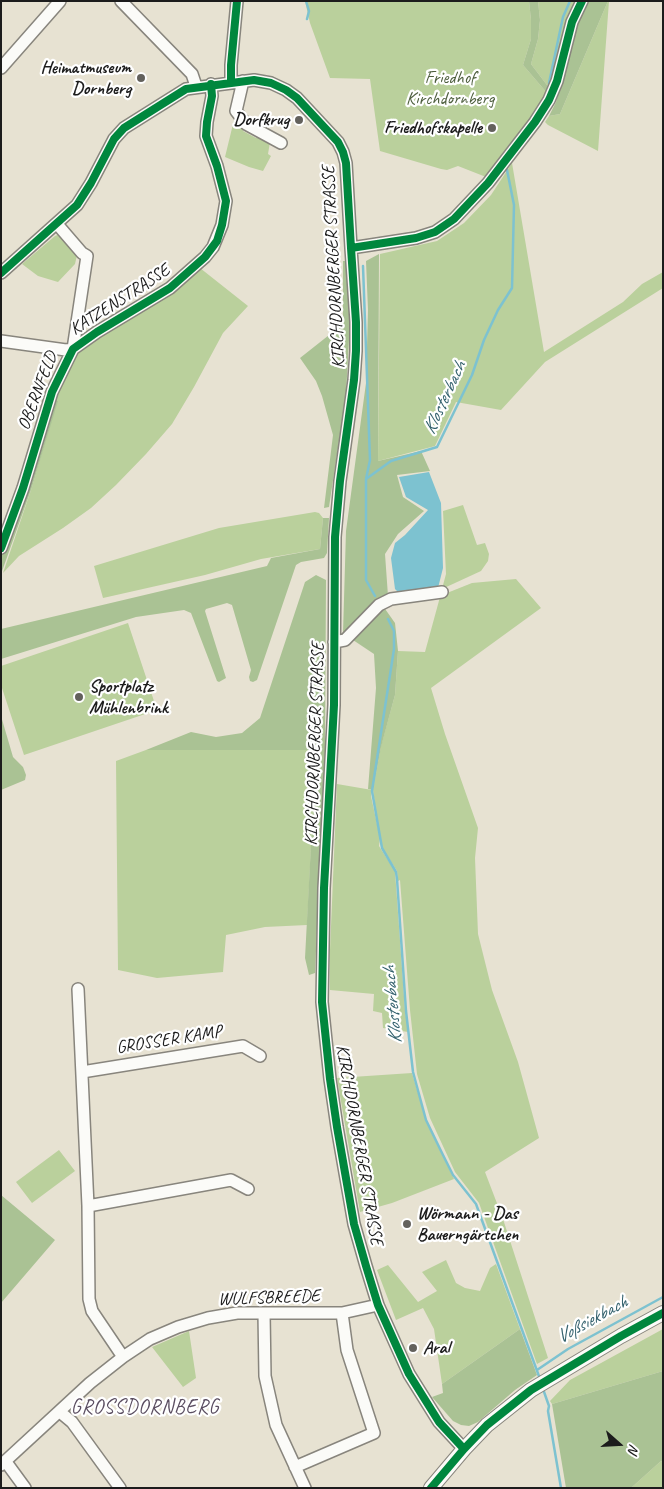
<!DOCTYPE html>
<html>
<head>
<meta charset="utf-8">
<style>
  body { margin:0 }
  #map { position:relative; width:664px; height:1489px; overflow:hidden; background:#e7e2d2; font-family:Caveat,sans-serif }
  canvas { display:block }
  .frame { position:absolute; inset:0; border:2px solid #1c1c1c; pointer-events:none }
  .north { position:absolute; left:594px; top:1419px; width:50px; height:50px; -webkit-text-stroke:4px #fff; paint-order:stroke; rotate:109deg; font-size:14px; font-weight:700; line-height:20px; text-align:center; color:#1c1c1c }
  .north::after { content:''; display:block; margin:auto; width:18px; height:22px; background:#1c1c1c; clip-path:polygon(50% 0,100% 100%,50% 72%,0 100%) }
</style>
</head>
<body>
<div id="map">
<canvas width="664" height="1489"></canvas>
<div class="frame"></div>
<div class="north">N</div>
</div>
<script>
const ctx = document.querySelector('canvas').getContext('2d');
ctx.lineJoin = 'round';
function fillPath(path, color) { ctx.fillStyle = color; ctx.fill(path, 'evenodd'); }
const shape = rows => new Path2D(rows.map(r => 'M' + r).join(''));
function trace(path, color, width, dash) { ctx.strokeStyle = color; ctx.lineWidth = width; ctx.lineCap = dash ? 'butt' : 'round'; ctx.setLineDash(dash || []); ctx.stroke(path); }
function label(font, color, halo, rows, align = 'center') {
  ctx.font = font + ' Caveat,sans-serif'; ctx.lineWidth = 4.5; ctx.setLineDash([]); ctx.textBaseline = 'middle'; ctx.strokeStyle = halo; ctx.fillStyle = color; for (const [text, x, y, turn = 0] of rows) {
    ctx.save(); ctx.translate(x, y); ctx.rotate((+turn || 0) * Math.PI / 180); ctx.textAlign = isNaN(turn) ? turn : align; if (halo) ctx.strokeText(text, 0, 0); ctx.fillText(text, 0, 0); ctx.restore();
  }
}
const green = shape([
  [305,1,529,1,531,20,531,39,523,65,547,93,539,111,486,177,458,166,447,170,441,169,380,151,370,79,330,78,310,23],
  [538,1,578,1,550,89,531,64,538,39,540,20],
  [608,1,609,1,598,151,548,125,545,122,549,116,560,114],
  [234,120,242,125,243,131,256,138,260,136,270,142,268,154,271,156,263,171,249,167,225,157],
  [512,163,544,352,623,302,642,284,663,272,663,288,545,362,501,410,456,402,435,446,378,461,380,254,437,241,464,223,491,195],
  [60,234,77,255,75,264,58,282,38,276,22,264,55,236],
  [200,268,248,306,223,333,194,387,172,424,146,454,116,485,91,508,63,528,19,556,3,573,32,487,57,402,53,400,76,355,85,345],
  [463,505,477,545,485,543,489,554,488,561,481,571,442,589,446,574,443,511],
  [315,512,319,513,323,518,320,549,261,559,205,575,103,598,94,566,219,528],
  [516,579,541,608,431,688,445,734,478,828,475,858,478,934,492,990,518,1062,539,1138,485,1172,503,1219,548,1358,537,1364,479,1203,455,1172,430,1118,417,1074,410,1010,400,880,398,881,397,871,381,846,373,790,381,746,395,695,398,651,425,652,440,597,442,595,472,583],
  [128,623,157,710,24,755,1,685,1,666],
  [146,750,316,750,307,925,265,927,226,935,223,972,157,978,118,970,116,761],
  [337,784,372,790,371,796,380,838,379,846,395,871,405,1010,408,1032,383,1028,382,1013,373,1011,374,994,330,990,330,950],
  [412,1073,426,1120,454,1179,392,1203,360,1212,337,1078],
  [59,1150,75,1171,32,1203,16,1182],
  [446,1260,456,1283,465,1288,480,1291,490,1268,496,1264,520,1329,442,1384,434,1329,423,1308,396,1320,377,1270,388,1265,418,1302,437,1291,422,1272],
  [663,1329,663,1371,552,1404,550,1401,570,1380],
  [189,1331,196,1378,183,1387,152,1347],
  [661,1461,663,1462,663,1488,631,1488]
]);
const forest = shape([
  [529,1,538,1,540,20,538,39,531,64,550,89,547,93,523,65,531,39,531,20],
  [588,1,608,1,560,114,549,116,556,102,573,36],
  [379,254,378,461,421,451,430,471,397,475,403,497,424,511,398,534,385,554,388,596,345,635,343,633,346,531,366,383,368,310,366,261],
  [343,261,346,261,350,322,346,394,329,507,324,508,333,435,322,396,316,381,300,358,343,324],
  [53,400,58,401,32,487,1,574,1,556,16,521],
  [323,518,329,518,327,553,324,558,301,562,296,565,257,680,253,682,250,681,249,677,251,670,232,605,227,603,206,609,205,611,226,678,219,682,217,681,191,613,184,610,136,617,1,659,1,629,267,566,271,558,320,549],
  [316,575,326,580,325,750,315,973,309,975,305,958,316,750,146,750,191,732,216,737,242,733,260,718,305,582],
  [383,606,395,623,398,651,395,695,381,747,373,790,368,789,376,688,374,654,350,638],
  [1,716,13,757,23,767,26,775,25,780,1,790],
  [1,1195,55,1240,1,1303],
  [520,1329,537,1375,515,1390,478,1422,469,1426,461,1425,453,1421,432,1397,443,1393,442,1384],
  [663,1371,663,1462,661,1461,631,1488,566,1488,552,1404]
]);
const water = shape([
  [429,472,441,503,443,568,438,588,399,593,395,589,391,558,395,543,405,535,428,510,406,497,399,477]
]);
const stream = shape([
  [306,1,309,11,307,19],
  [549,83,563,17,570,1],
  [363,266,370,460,366,479],
  [375,596,366,580,366,479,391,461,437,447,472,375,484,340,498,310,512,288,514,205,507,170],
  [388,619,394,631,394,649,372,791,382,848,396,872,397,879,406,1011,413,1072,426,1120,442,1153,453,1175,476,1204,540,1379],
  [537,1370,568,1349,663,1297],
  [543,1389,549,1406,548,1411,561,1488]
]);
const minor = shape([
  [121,1,192,74,196,86],
  [1,68,60,1],
  [243,81,236,111,246,124,281,143],
  [231,82,231,65,237,1],
  [351,248,416,238,435,232,454,219,488,183,535,122,549,100,557,81,572,22,582,1],
  [1,273,77,205,91,183,114,139,124,128,186,89,254,80,271,83,286,90,297,98,338,142,343,152,346,163,351,248,356,322,356,351,354,380,340,481,335,537,334,705,324,888,322,1002,330,1079,337,1127,354,1224,366,1266,378,1305,409,1374,439,1422,464,1449],
  [1,341,66,350,73,349,97,332,170,288,205,257,213,247,222,225,226,201,217,166,206,136,207,122,212,96,211,84],
  [1,548,23,488,52,392,73,349,87,256,82,253,57,224],
  [334,642,345,640,379,605,391,599,442,592],
  [78,989,88,1206,89,1299,92,1311,123,1357],
  [82,1072,243,1046,260,1056],
  [88,1206,231,1180,248,1189],
  [264,1313,265,1376,276,1425,305,1488],
  [60,1412,72,1422,120,1488],
  [6,1462,25,1488],
  [1,1465,90,1383,123,1357,150,1339,178,1327,208,1318,237,1313,342,1313,378,1305],
  [295,1467,374,1433,347,1350,342,1313]
]);
const major = shape([
  [431,1488,464,1449,487,1425,531,1390,621,1336,663,1313]
]);
const cycleway = shape([
  [231,82,231,65,237,1],
  [351,248,416,238,435,232,454,219,488,183,535,122,549,100,557,81,572,22,582,1],
  [1,273,77,205,91,183,114,139,124,128,186,89,254,80,271,83,286,90,297,98,338,142,343,152,346,163,351,248,356,322,356,351,354,380,340,481,335,537,334,705,324,888,322,1002,330,1079,337,1127,354,1224,366,1266,378,1305,409,1374,439,1422,464,1449],
  [1,548,23,488,52,392,73,349,97,332,170,288,205,257,217,241,222,225,226,201,217,166,206,136,207,122,212,96,211,84],
  [431,1488,464,1449,487,1425,531,1390,621,1336,663,1313]
]);
const markers = [
  [141,78,5,"#63615c"],
  [299,120,5,"#63615c"],
  [492,128,5,"#63615c"],
  [79,697,5,"#63615c"],
  [407,1224,5,"#63615c"],
  [413,1348,5,"#63615c"]
];
const poiNames = [
  ["Heimatmuseum",131,68],
  ["Dornberg",131,89],
  ["Dorfkrug",289,120],
  ["Friedhofskapelle",482,128],
  ["Sportplatz",89,687,"left"],
  ["Mühlenbrink",89,708,"left"],
  ["Wörmann - Das",417,1214,"left"],
  ["Bauerngärtchen",417,1235,"left"],
  ["Aral",423,1348,"left"]
];
const parkNames = [
  ["Friedhof",450,78],
  ["Kirchdornberg",450,99]
];
const streetNames = [
  ["KIRCHDORNBERGER STRASSE",334,267,-93],
  ["KATZENSTRASSE",120,300,-33],
  ["OBERNFELD",38,391,-69],
  ["KIRCHDORNBERGER STRASSE",315,744,-88],
  ["GROSSER KAMP",169,1040,-9],
  ["KIRCHDORNBERGER STRASSE",359,1145,80],
  ["WULFSBREEDE",269,1298,-2]
];
const waterNames = [
  ["Klosterbach",445,398,-65],
  ["Klosterbach",393,1005,-95],
  ["Voßsiekbach",592,1320,-29]
];
const quarterNames = [
  ["GROSSDORNBERG",145,1408]
];
fillPath(green, '#bad09c');
fillPath(forest, '#aac294');
fillPath(water, '#7dc2d0');
trace(stream, '#7dc2d0', 2.5);
trace(minor, '#88857d', 14);
trace(major, '#88857d', 16);
trace(minor, '#fbfbf8', 11);
trace(major, '#fbfbf8', 14);
trace(cycleway, '#00873e', 8);
for (const [x, y, r, color] of markers) { const dot = new Path2D(); dot.arc(x, y, r, 0, 2 * Math.PI); ctx.fillStyle = color; ctx.fill(dot); trace(dot, '#fff', 2); }
label('bold 18px', '#1c1c1c', '#fff', poiNames, 'right');
label('18px', '#4d5e3d', '#fff', parkNames);
label('18px', '#1c1c1c', '#fff', streetNames);
label('italic 19px', '#33616d', '#fff', waterNames);
ctx.letterSpacing = '1px';
label('20px', '#5a4d60', '#fff', quarterNames);
ctx.letterSpacing = '0px';
</script>
</body>
</html>
